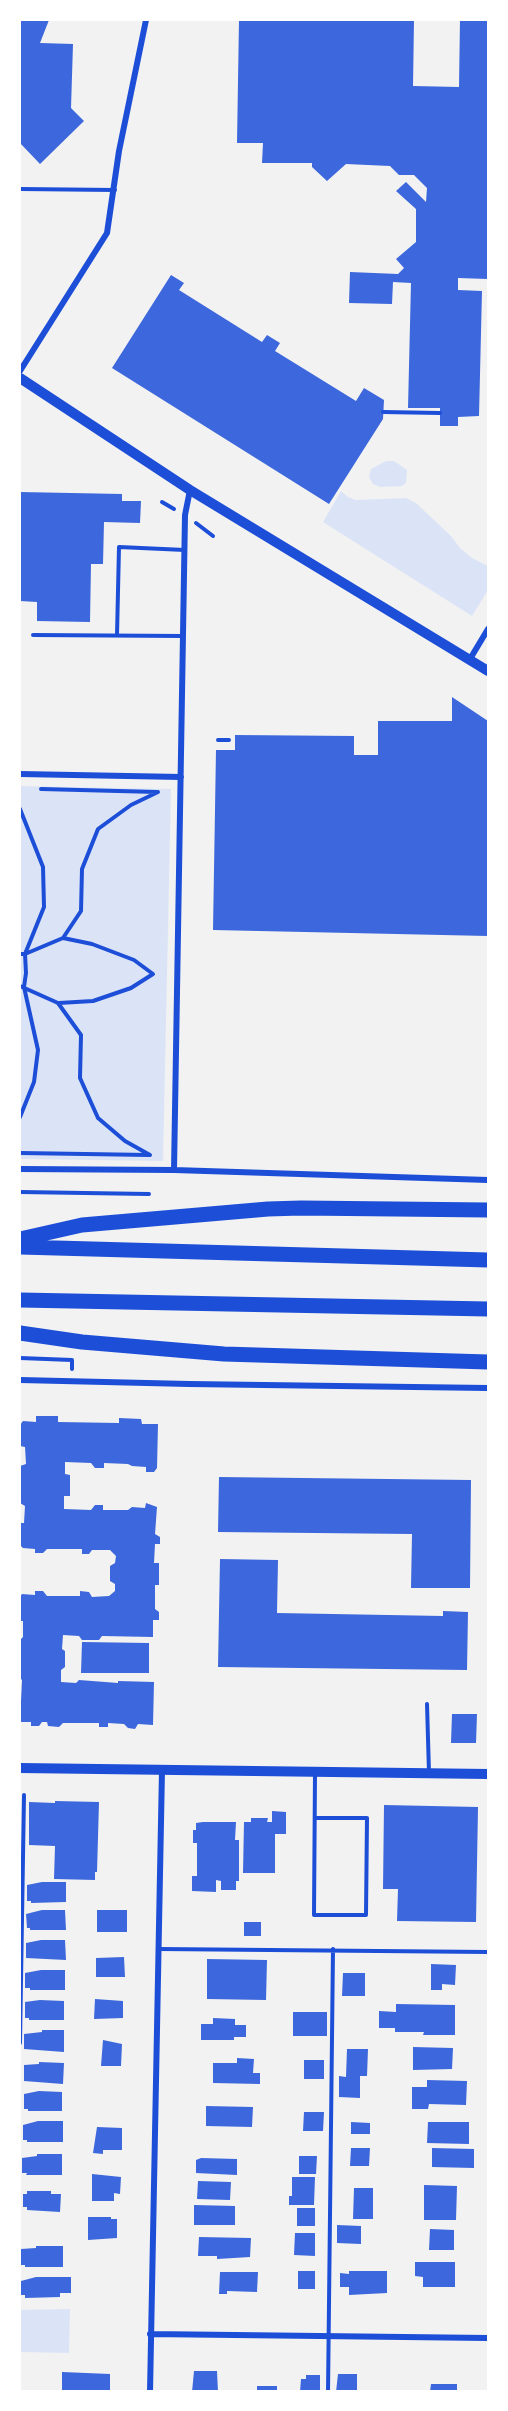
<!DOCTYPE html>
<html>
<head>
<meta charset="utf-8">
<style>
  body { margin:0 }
  #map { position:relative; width:508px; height:2411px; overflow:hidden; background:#f2f2f2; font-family:"Source Sans 3",sans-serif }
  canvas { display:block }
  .frame { position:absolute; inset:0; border:21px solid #fff; pointer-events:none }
</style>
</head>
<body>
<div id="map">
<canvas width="508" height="2411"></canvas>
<div class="frame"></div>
</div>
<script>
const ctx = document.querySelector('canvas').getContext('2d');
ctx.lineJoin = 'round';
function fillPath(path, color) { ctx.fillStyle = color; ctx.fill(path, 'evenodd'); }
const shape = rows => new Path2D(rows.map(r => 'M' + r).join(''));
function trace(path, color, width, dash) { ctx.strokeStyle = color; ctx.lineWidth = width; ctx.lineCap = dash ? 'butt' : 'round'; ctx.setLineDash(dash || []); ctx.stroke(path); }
const green = shape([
  [386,461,394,461,407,470,406,483,402,486,380,487,373,484,369,477,371,469],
  [341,491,348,497,356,500,406,498,416,503,451,536,460,548,472,558,488,566,488,590,472,616,323,522],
  [20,786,171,789,163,1161,20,1159],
  [70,2309,69,2353,20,2352,20,2310]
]);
const building = shape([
  [20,20,49,20,40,43,73,44,71,108,84,121,40,164,20,143],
  [239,20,414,20,413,86,459,87,460,20,488,20,488,279,458,278,458,290,482,291,479,416,458,417,458,426,440,426,440,408,408,408,411,283,393,282,392,304,349,303,350,272,398,274,404,268,396,259,416,242,416,209,396,191,406,182,426,202,427,188,414,175,399,175,390,166,346,164,327,181,312,167,312,163,262,163,263,143,237,143],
  [171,275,184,283,179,290,262,342,267,335,280,343,275,351,356,401,364,388,384,400,383,419,329,504,112,368],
  [20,492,122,494,122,501,141,501,140,523,104,522,103,564,91,564,90,622,37,621,37,602,20,601],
  [452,697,488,721,488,936,213,930,216,750,235,750,235,735,354,736,354,755,378,755,378,721,452,721],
  [36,1416,58,1416,58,1422,119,1423,119,1418,141,1419,142,1424,158,1424,157,1468,154,1472,146,1472,146,1467,132,1466,128,1464,104,1463,104,1468,95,1468,91,1463,65,1462,65,1474,70,1475,70,1496,64,1496,64,1509,91,1510,95,1505,103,1505,103,1510,128,1510,132,1507,145,1508,146,1503,157,1507,155,1534,160,1537,160,1544,155,1544,154,1563,159,1563,159,1585,155,1585,155,1609,159,1612,159,1620,153,1620,153,1637,102,1636,99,1640,82,1640,79,1636,63,1635,62,1649,65,1651,65,1667,61,1670,61,1682,76,1683,79,1680,118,1683,118,1681,154,1682,153,1725,138,1724,135,1729,128,1728,124,1724,108,1723,108,1727,99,1727,99,1723,63,1723,59,1727,48,1726,47,1722,42,1722,39,1726,31,1726,31,1722,20,1722,22,1680,20,1678,20,1640,23,1637,23,1621,20,1621,20,1597,22,1594,35,1595,35,1591,43,1591,47,1596,80,1596,80,1591,89,1592,92,1597,109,1596,115,1591,115,1584,110,1581,110,1566,115,1563,116,1556,110,1550,92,1550,89,1554,82,1554,82,1549,47,1549,43,1553,35,1553,35,1549,23,1548,20,1545,20,1523,24,1523,25,1506,20,1503,20,1466,26,1464,25,1447,20,1446,20,1425,23,1421,36,1422],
  [219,1477,471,1480,470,1588,411,1588,412,1534,218,1532],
  [220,1559,278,1560,277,1613,443,1616,443,1611,468,1612,467,1670,218,1667],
  [82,1642,149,1643,149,1673,81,1673],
  [452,1714,477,1714,476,1743,451,1743],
  [55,1801,99,1802,97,1872,95,1872,95,1880,54,1879,55,1846,29,1845,29,1802,55,1803],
  [384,1805,478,1807,476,1922,397,1921,398,1889,383,1889],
  [272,1811,286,1812,286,1834,275,1834,275,1873,243,1873,244,1822,251,1822,251,1818,268,1818,267,1822,272,1822],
  [203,1822,236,1822,235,1840,239,1840,239,1881,236,1881,236,1890,221,1890,221,1881,216,1880,216,1892,192,1891,192,1876,197,1876,197,1843,193,1843,193,1830,196,1830,196,1823],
  [42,1882,66,1882,66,1902,31,1903,31,1901,27,1901,27,1885],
  [42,1910,65,1910,66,1930,30,1930,30,1928,27,1928,26,1914],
  [97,1910,127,1910,127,1932,97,1932],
  [244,1922,261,1922,261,1936,244,1936],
  [41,1940,65,1940,66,1960,26,1958,26,1943],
  [124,1957,125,1977,96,1977,96,1958],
  [207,1959,267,1960,266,2000,207,1999],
  [431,1964,456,1965,455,1985,442,1984,442,1990,431,1990],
  [41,1970,65,1970,65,1990,30,1990,30,1988,25,1988,25,1973],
  [343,1973,365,1973,365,1996,342,1996],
  [95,1999,123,2001,123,2018,94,2019],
  [40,2000,64,2001,64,2020,29,2020,29,2018,25,2018,25,2002],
  [396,2004,455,2005,455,2035,423,2035,424,2032,395,2032,395,2028,379,2028,379,2011,396,2012],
  [293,2012,327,2012,327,2036,293,2036],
  [213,2018,235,2019,235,2025,246,2025,246,2037,234,2037,234,2040,201,2040,201,2024,213,2024],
  [42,2030,64,2030,64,2052,24,2049,24,2034,42,2032],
  [103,2040,122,2044,121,2066,101,2066],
  [413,2047,453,2048,452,2069,413,2070],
  [347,2049,368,2049,367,2076,360,2076,360,2098,339,2097,339,2076,346,2077],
  [237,2058,254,2059,253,2073,260,2073,260,2084,213,2083,213,2063,237,2063],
  [304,2060,324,2060,324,2079,304,2079],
  [39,2062,64,2063,63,2084,24,2081,24,2065,39,2064],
  [427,2080,467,2081,466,2105,429,2104,428,2109,412,2109,412,2087,427,2087],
  [39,2091,62,2092,62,2111,28,2111,28,2109,24,2109,24,2094],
  [206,2106,253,2107,252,2127,206,2126],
  [304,2112,324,2112,323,2131,303,2131],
  [38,2121,63,2121,63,2142,27,2142,27,2140,23,2140,23,2125],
  [351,2122,370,2123,370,2134,351,2134],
  [428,2122,469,2122,469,2144,427,2143],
  [97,2127,122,2128,122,2150,103,2150,103,2154,93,2153],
  [351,2148,370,2148,369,2166,350,2166],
  [432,2148,474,2149,474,2168,432,2167],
  [37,2154,62,2154,62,2175,26,2175,27,2173,22,2173,22,2158,37,2156],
  [299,2156,317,2156,316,2174,299,2174],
  [201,2158,237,2159,237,2175,196,2173,196,2160],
  [92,2174,121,2177,120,2194,114,2193,114,2201,92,2201],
  [292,2177,315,2177,314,2205,289,2205,289,2196,292,2196],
  [198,2181,231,2182,230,2200,197,2199],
  [424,2185,457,2186,456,2220,424,2220],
  [354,2188,373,2188,373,2219,353,2219],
  [27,2191,51,2191,51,2194,61,2194,60,2212,27,2210,27,2207,23,2207,23,2194,27,2194],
  [194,2205,235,2206,235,2225,194,2225],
  [297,2208,315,2208,315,2226,297,2226],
  [88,2217,111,2217,111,2219,117,2219,117,2238,88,2240],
  [337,2225,361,2226,361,2244,337,2243],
  [430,2229,454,2230,454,2250,429,2250],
  [295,2233,315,2233,315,2256,294,2255],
  [199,2237,251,2238,250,2257,217,2259,217,2256,198,2256],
  [36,2246,63,2246,63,2267,25,2267,25,2265,21,2265,21,2249,36,2248],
  [415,2262,455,2262,455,2287,423,2287,423,2277,415,2276],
  [298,2271,315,2271,315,2289,298,2289],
  [349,2271,387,2271,387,2293,349,2295,349,2287,340,2287,340,2273,349,2274],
  [220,2272,258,2272,257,2292,227,2291,227,2294,219,2294],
  [36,2277,71,2277,71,2293,60,2293,60,2297,25,2298,25,2295,21,2295,21,2281],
  [194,2371,217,2371,218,2392,192,2392],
  [62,2372,110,2374,110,2390,62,2392],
  [338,2374,357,2374,357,2392,336,2392],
  [306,2375,320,2375,320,2392,300,2392,301,2379,306,2379],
  [431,2384,457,2384,457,2392,430,2392],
  [257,2386,277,2386,277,2392,257,2392]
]);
const path = shape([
  [383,412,440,413],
  [162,502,174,509],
  [196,523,213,536],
  [218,740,229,740],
  [41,789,157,792],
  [20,809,43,867,44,907,25,954,26,973,24,987,38,1050,34,1082,20,1117],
  [20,954,25,954,63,938,81,911,82,869,98,829,131,805,158,792],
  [20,986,58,1003,81,1035,80,1078,98,1118,125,1141,150,1155],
  [59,1003,93,1001,131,988,153,974,134,960,92,944,63,938],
  [20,1153,149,1155],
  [20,1192,149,1194],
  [20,1358,72,1360,72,1369],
  [20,2043,24,1795]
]);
const service = shape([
  [20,189,115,190],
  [33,635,183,636],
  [117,635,119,547,185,550],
  [427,1704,429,1773],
  [315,1773,314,1915,366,1915,367,1818,316,1818],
  [159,1949,488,1952],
  [328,2392,333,1949]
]);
const minor = shape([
  [20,371,107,233,119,151,146,20],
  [470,659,488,629],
  [20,774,181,777],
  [20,1169,174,1170,488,1180],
  [174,1170,185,515,190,490],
  [20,1380,189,1384,488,1388],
  [150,2334,488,2338],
  [150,2392,162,1770]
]);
const tertiary = shape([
  [20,378,190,490,488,671],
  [20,1768,488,1774]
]);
const motorway = shape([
  [20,1239,82,1225,268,1209,301,1208,488,1210],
  [20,1247,488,1260],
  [20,1300,488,1309],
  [20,1333,82,1342,224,1354,488,1362]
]);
fillPath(green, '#dbe4f7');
fillPath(building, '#3d67dc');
trace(path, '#1d4ed8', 4);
trace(service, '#1d4ed8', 4);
trace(minor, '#1d4ed8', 6);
trace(tertiary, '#1d4ed8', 10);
trace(motorway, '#1d4ed8', 15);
</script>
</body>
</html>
